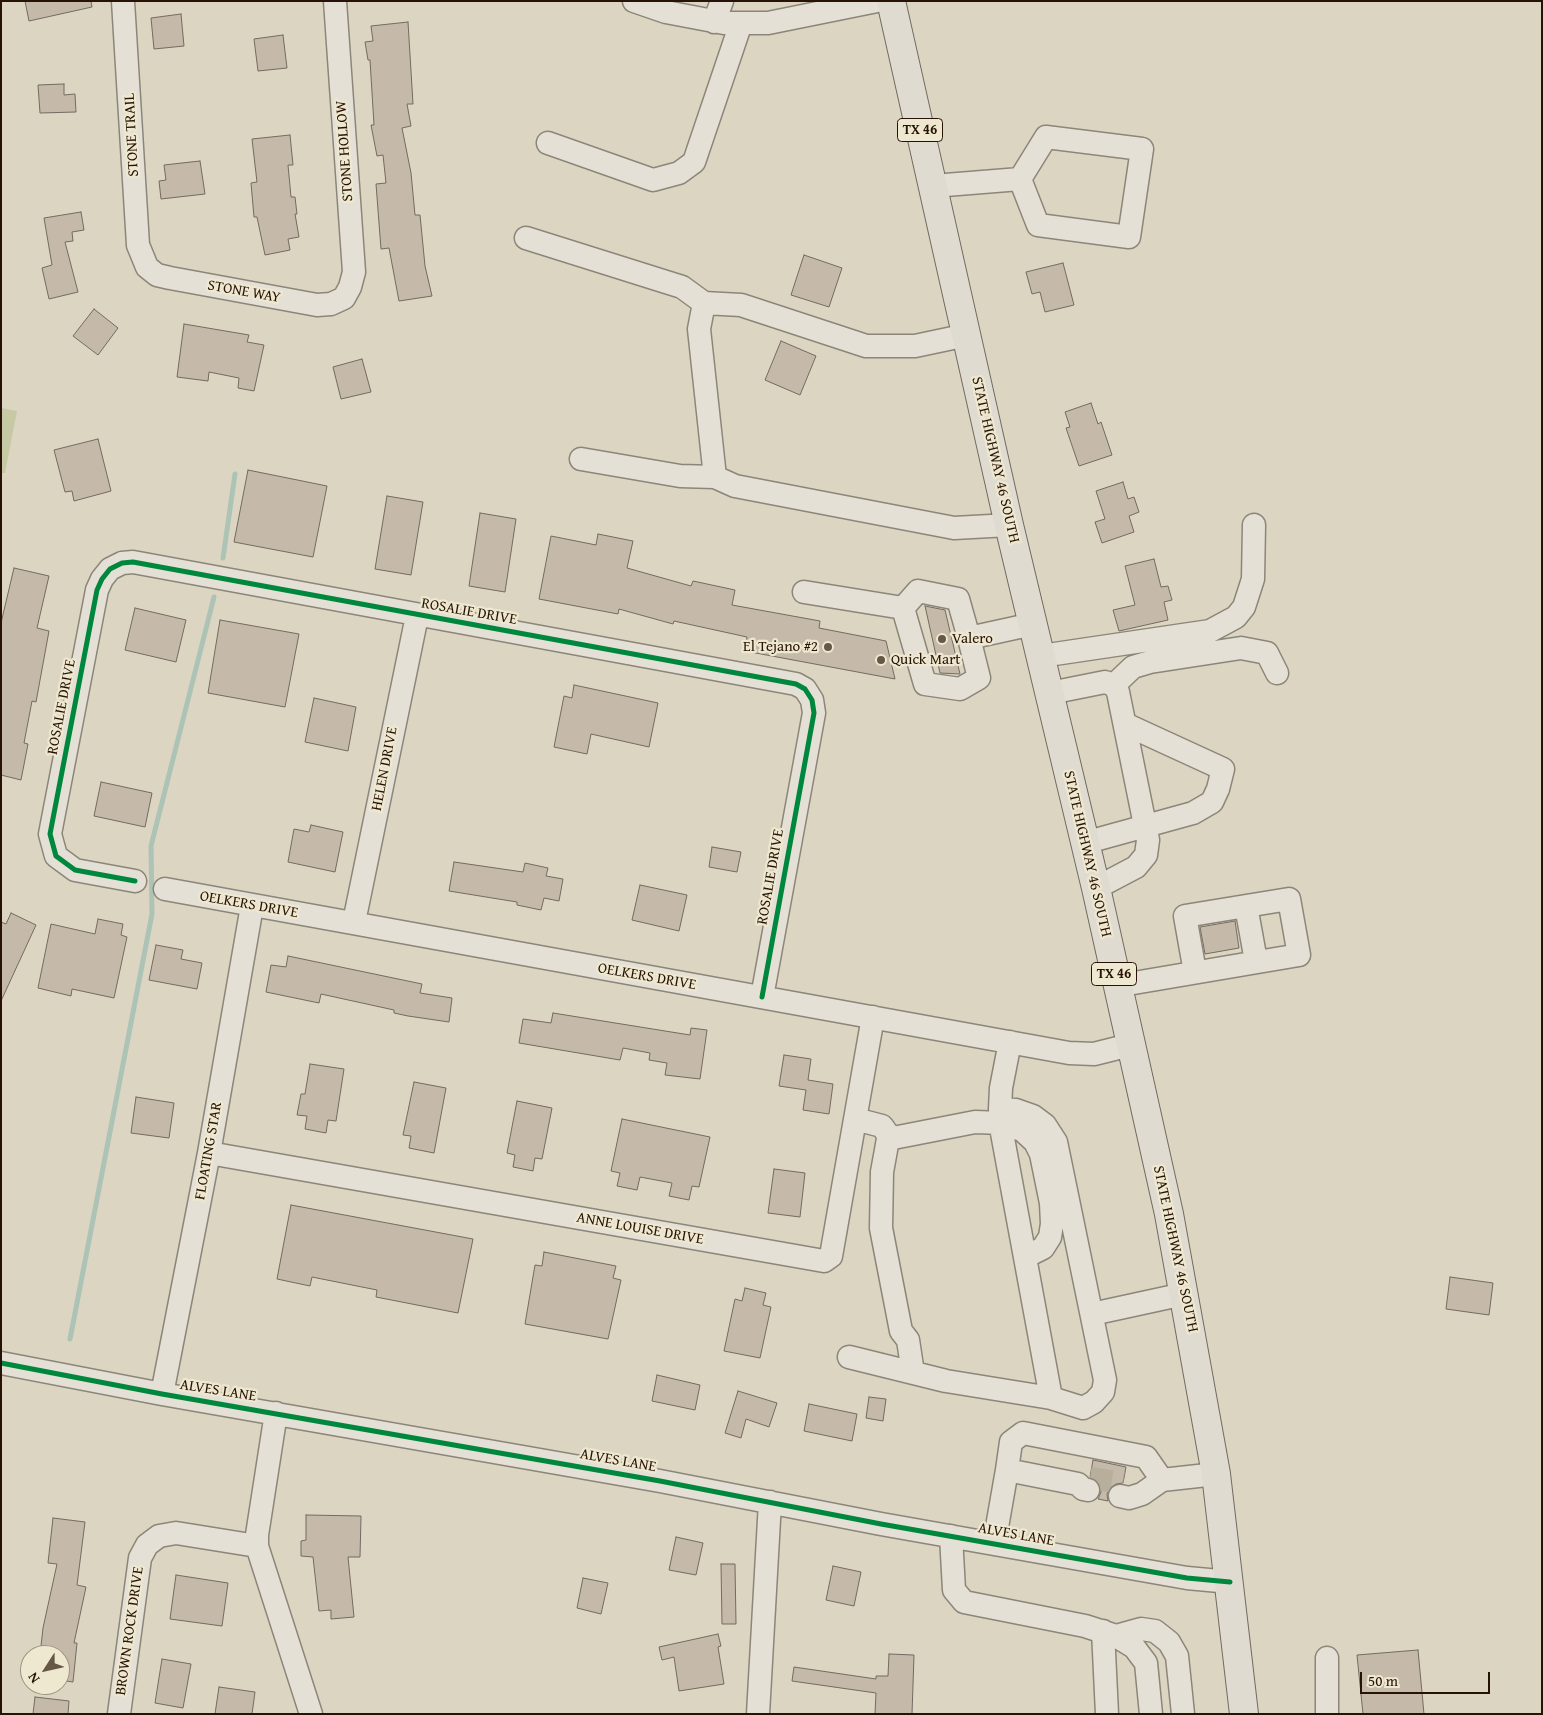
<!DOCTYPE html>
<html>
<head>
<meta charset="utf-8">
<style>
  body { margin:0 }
  #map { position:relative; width:1543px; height:1715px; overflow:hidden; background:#dcd5c2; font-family:"Gentium Book Plus",serif }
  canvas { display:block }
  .frame { position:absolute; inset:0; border:2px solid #271305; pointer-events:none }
  .north { position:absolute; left:20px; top:1645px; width:50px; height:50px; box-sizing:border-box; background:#efe8d0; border:1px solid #9f937f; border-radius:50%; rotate:235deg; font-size:14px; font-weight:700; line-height:20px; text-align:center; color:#271305 }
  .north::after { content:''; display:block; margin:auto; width:18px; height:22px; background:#665747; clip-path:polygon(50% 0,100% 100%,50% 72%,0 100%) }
  .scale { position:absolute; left:1360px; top:1672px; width:130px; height:22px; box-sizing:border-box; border:2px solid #271305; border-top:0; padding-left:6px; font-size:15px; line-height:18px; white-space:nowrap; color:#271305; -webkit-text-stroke:4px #efe8d0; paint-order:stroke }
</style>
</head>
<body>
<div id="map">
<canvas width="1543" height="1715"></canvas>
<div class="frame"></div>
<div class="north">N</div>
<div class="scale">50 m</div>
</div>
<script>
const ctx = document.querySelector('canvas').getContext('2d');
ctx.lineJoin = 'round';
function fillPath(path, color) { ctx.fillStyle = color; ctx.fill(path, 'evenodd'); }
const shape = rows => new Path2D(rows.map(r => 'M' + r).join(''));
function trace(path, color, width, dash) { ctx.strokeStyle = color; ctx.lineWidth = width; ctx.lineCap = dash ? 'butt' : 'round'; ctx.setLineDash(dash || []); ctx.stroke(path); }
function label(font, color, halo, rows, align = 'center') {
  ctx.font = font + ' "Gentium Book Plus",serif'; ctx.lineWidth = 4.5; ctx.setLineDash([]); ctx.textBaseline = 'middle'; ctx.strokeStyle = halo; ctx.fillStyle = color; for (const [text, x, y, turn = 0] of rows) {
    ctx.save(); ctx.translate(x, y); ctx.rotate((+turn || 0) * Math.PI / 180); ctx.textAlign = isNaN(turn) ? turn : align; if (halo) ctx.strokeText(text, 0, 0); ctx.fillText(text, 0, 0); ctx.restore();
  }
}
const green = shape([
  [1,408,17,411,5,473,1,473]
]);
const stream = shape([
  [223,558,235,474],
  [70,1339,152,914,151,846,214,597]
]);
const building = shape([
  [25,1,91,1,92,7,29,21,25,1],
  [181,14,184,46,154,49,151,18,181,14],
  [408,22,413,104,407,104,411,126,402,128,411,173,415,215,420,215,425,266,432,296,399,301,389,248,381,249,376,184,386,183,383,155,377,156,371,125,374,125,370,60,368,60,365,42,373,41,371,26,408,22],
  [283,35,287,68,258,71,254,39,283,35],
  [64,84,64,95,75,94,76,112,40,113,38,85,64,84],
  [290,135,293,165,288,165,291,197,295,197,297,214,295,214,299,237,288,239,290,250,265,255,257,217,254,217,251,183,257,182,252,139,290,135],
  [200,161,205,194,161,199,159,181,166,180,164,165,200,161],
  [81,212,84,230,72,232,73,241,65,242,78,292,49,299,42,268,52,265,44,218,81,212],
  [804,255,842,268,829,307,791,295,804,255],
  [1063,263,1074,305,1045,312,1040,292,1032,294,1026,272,1063,263],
  [94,309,118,328,98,355,73,336,94,309],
  [184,324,249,335,247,342,264,345,254,391,238,388,239,378,209,372,208,381,177,377,184,324],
  [781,341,816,356,800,395,765,380,781,341],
  [362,359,371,392,341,399,333,367,362,359],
  [1091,403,1098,424,1101,422,1112,455,1079,466,1066,428,1070,427,1065,412,1091,403],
  [98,439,111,491,74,501,72,491,65,492,54,450,98,439],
  [248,470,327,486,313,557,234,542,248,470],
  [1123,482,1128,499,1134,497,1139,512,1129,516,1134,532,1102,543,1095,522,1105,519,1096,491,1123,482],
  [387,496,423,502,411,575,375,569,387,496],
  [480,513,516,519,505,592,469,586,480,513],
  [598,534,633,541,627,568,691,586,693,581,735,590,732,605,820,621,819,628,886,641,895,679,745,651,747,637,674,621,673,624,619,609,618,614,539,599,551,536,596,545,598,534],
  [1154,559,1161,587,1168,586,1172,600,1164,602,1168,620,1119,631,1113,610,1135,605,1125,566,1154,559],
  [14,568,49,576,37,628,49,631,36,702,32,701,24,743,28,744,21,780,1,775,1,623,14,568],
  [925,606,945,610,960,674,940,673,925,606],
  [135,608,186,620,176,662,125,650,135,608],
  [220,620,299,634,285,707,208,693,220,620],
  [574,685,658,703,649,747,591,734,587,754,554,747,564,696,572,698,574,685],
  [314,698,356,707,348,751,305,742,314,698],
  [101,782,152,793,145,827,94,816,101,782],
  [311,825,343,832,335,872,288,862,294,829,309,832,311,825],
  [712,847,741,852,737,872,709,867,712,847],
  [454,862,523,872,525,863,548,868,546,876,563,879,559,901,544,898,541,910,517,905,517,902,449,891,454,862],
  [640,885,687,895,679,931,632,920,640,885],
  [11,913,36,925,1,1001,1,922,6,924,11,913],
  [98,919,123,924,121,935,127,937,114,998,72,989,71,996,38,988,51,924,95,934,98,919],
  [1235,921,1239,948,1205,954,1200,927,1235,921],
  [156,945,183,950,181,959,202,963,197,989,149,980,156,945],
  [288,956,422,984,420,993,452,998,449,1022,408,1016,394,1013,394,1010,321,994,319,1003,266,992,271,965,286,967,288,956],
  [553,1013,690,1035,691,1028,707,1030,700,1079,665,1075,667,1063,649,1060,650,1053,623,1048,620,1060,519,1043,523,1019,551,1023,553,1013],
  [784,1055,811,1059,808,1080,833,1084,829,1114,803,1110,806,1090,779,1086,784,1055],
  [310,1064,344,1069,336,1121,328,1120,326,1133,305,1129,307,1116,297,1115,301,1094,305,1094,310,1064],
  [414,1082,446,1088,434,1153,409,1148,411,1136,403,1135,414,1082],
  [136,1097,174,1103,169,1138,131,1133,136,1097],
  [517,1101,552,1108,542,1159,535,1158,533,1171,513,1167,515,1155,507,1153,517,1101],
  [622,1119,710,1137,699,1187,692,1186,689,1200,669,1196,672,1183,640,1177,637,1190,617,1186,620,1173,611,1171,622,1119],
  [774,1169,805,1173,800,1217,768,1213,774,1169],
  [291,1205,473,1239,458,1313,376,1297,377,1290,312,1277,310,1286,277,1279,291,1205],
  [544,1252,616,1266,613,1278,621,1280,608,1339,525,1324,535,1265,542,1266,544,1252],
  [1450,1277,1493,1283,1489,1315,1446,1309,1450,1277],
  [745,1288,766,1293,763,1305,771,1307,760,1358,724,1351,735,1299,742,1301,745,1288],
  [657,1375,700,1385,695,1410,652,1401,657,1375],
  [738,1391,777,1403,769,1427,746,1419,741,1438,725,1433,738,1391],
  [869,1397,886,1399,883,1421,866,1418,869,1397],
  [809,1404,857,1414,852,1441,804,1431,809,1404],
  [1093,1460,1126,1467,1123,1483,1116,1484,1110,1488,1107,1494,1108,1501,1098,1499,1101,1492,1100,1485,1090,1477,1093,1460],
  [306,1515,361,1516,360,1557,348,1557,354,1617,331,1619,331,1610,319,1611,313,1557,301,1556,301,1541,306,1540,306,1515],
  [53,1518,85,1522,77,1585,86,1587,74,1643,77,1643,73,1682,60,1680,60,1655,40,1655,43,1628,57,1564,48,1563,53,1518],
  [676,1537,703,1543,696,1575,669,1570,676,1537],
  [721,1564,735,1564,736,1624,722,1624,721,1564],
  [833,1566,861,1572,854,1606,826,1600,833,1566],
  [176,1575,228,1583,222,1626,170,1619,176,1575],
  [583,1578,608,1583,601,1614,577,1608,583,1578],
  [718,1634,721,1646,718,1647,724,1684,679,1691,674,1657,662,1660,659,1647,718,1634],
  [1418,1650,1424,1714,1363,1714,1357,1655,1418,1650],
  [889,1654,914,1655,912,1714,875,1714,876,1693,792,1681,794,1667,876,1679,876,1676,888,1676,889,1654],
  [162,1659,191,1664,183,1708,155,1703,162,1659],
  [219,1687,255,1692,252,1714,215,1714,219,1687],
  [35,1697,69,1701,68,1714,33,1714,35,1697]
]);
const minorTunnel = shape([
  [1090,1478,1123,1483]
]);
const minor = shape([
  [123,1,138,245,147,267,157,275,170,278,317,305,331,304,344,298,350,287,354,272,335,1],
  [634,1,666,12,724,23,768,23,877,1],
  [714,22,722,1],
  [548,143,653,180,679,173,694,162,741,23],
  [933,186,1020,179,1038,225,1129,237,1142,149,1046,137,1020,179],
  [526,238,682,287,704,303],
  [967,335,915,346,866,346,741,305,704,303,699,329,715,477,735,486,954,528,1009,525],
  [581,459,680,476,715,477],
  [804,592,903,608,918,591,958,599,969,638,1033,624],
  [903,608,925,684,960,689,979,678,969,638],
  [1041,656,1210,631,1236,617,1244,607,1253,579,1254,525],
  [1114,685,1133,667,1150,662,1241,648,1267,653,1277,673],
  [1050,693,1105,682,1114,685,1118,692,1148,840,1146,855,1136,867,1096,888],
  [1084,843,1193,813,1212,802,1218,789,1223,769,1125,724],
  [135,881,75,870,56,856,50,834,97,590,102,579,110,569,122,563,133,562,796,684,805,689,812,700,814,713,762,997],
  [165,889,1069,1053,1094,1054,1130,1045],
  [1246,906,1256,961],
  [354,922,417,616],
  [1116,986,1299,955,1289,899,1185,916,1195,972],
  [1000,1109,1016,1110,1033,1116,1045,1125,1056,1142,1105,1380,1103,1392,1094,1402,1083,1408,1051,1398,1002,1133,1000,1109,1001,1088,1010,1042],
  [855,1119,882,1126,887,1133,888,1139,882,1172,881,1228,901,1331,908,1340,913,1373],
  [888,1139,975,1122,1002,1123,1022,1130,1035,1142,1041,1154,1051,1203,1052,1224,1050,1237,1043,1248,1025,1257],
  [209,1153,824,1261,831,1256,873,1017],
  [1092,1314,1184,1294],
  [849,1357,946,1381,1051,1398],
  [1,1363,162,1394,660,1481,881,1524,1187,1578,1230,1582],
  [162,1394,209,1153,252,906],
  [276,1413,257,1535,257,1546,311,1714],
  [1162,1480,1216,1474],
  [1088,1490,1083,1489,1078,1484,1007,1470,1011,1442,1023,1433,1146,1457,1162,1480,1142,1494,1129,1498,1120,1496],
  [951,1536,954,1590,964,1602,1085,1626,1116,1636,1134,1647,1146,1663,1151,1714],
  [994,1544,1007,1470],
  [1103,1631,1107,1714],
  [1116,1636,1141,1629,1155,1631,1169,1642,1177,1656,1183,1714],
  [119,1714,140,1558,147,1545,159,1536,176,1533,257,1546],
  [758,1714,770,1502],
  [1327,1714,1327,1658]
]);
const major = shape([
  [891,1,1009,525,1096,888,1169,1214,1216,1474,1244,1714]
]);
const cycleway = shape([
  [135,881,75,870,56,856,50,834,97,590,102,579,110,569,122,563,133,562,796,684,805,689,812,700,814,713,762,997],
  [1,1363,162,1394,660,1481,881,1524,1187,1578,1230,1582]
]);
const markers = [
  [942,639,5,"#665747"],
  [828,647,5,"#665747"],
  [881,660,5,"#665747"]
];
const shields = [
  [920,130,45],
  [1114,974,45]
];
const shieldNames = [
  ["TX 46",920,130],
  ["TX 46",1114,974]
];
const streetNames = [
  ["STONE TRAIL",132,135,-93],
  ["STONE HOLLOW",345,151,-94],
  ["STONE WAY",244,292,10],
  ["STATE HIGHWAY 46 SOUTH",995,460,77],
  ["ROSALIE DRIVE",469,612,10],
  ["ROSALIE DRIVE",62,707,-79],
  ["HELEN DRIVE",385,769,-79],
  ["STATE HIGHWAY 46 SOUTH",1087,854,77],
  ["ROSALIE DRIVE",771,877,-80],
  ["OELKERS DRIVE",249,905,10],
  ["OELKERS DRIVE",647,977,10],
  ["FLOATING STAR",209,1151,-80],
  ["ANNE LOUISE DRIVE",640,1229,10],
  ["STATE HIGHWAY 46 SOUTH",1175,1249,78],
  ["ALVES LANE",218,1391,9],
  ["ALVES LANE",618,1461,10],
  ["ALVES LANE",1016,1535,10],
  ["BROWN ROCK DRIVE",130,1631,-82]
];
const poiNames = [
  ["Valero",952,639],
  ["El Tejano #2",818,647,"right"],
  ["Quick Mart",891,660]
];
fillPath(green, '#c7c9a5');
trace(stream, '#acc3b6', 5);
fillPath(building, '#c5b9a9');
trace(building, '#726b60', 1);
trace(minorTunnel, '#b8ae9c', 22, [22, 11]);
trace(minor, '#8c8679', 25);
trace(major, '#726b60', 30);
trace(minor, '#e4e0d6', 22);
trace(major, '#dfdbd0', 28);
trace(cycleway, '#00873e', 5);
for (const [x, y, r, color] of markers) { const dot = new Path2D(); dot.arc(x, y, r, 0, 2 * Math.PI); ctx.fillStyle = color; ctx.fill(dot); trace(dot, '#efe8d0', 2); }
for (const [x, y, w] of shields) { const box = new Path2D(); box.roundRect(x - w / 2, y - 11.5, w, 23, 4); ctx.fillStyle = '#efe8d0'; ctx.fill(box); trace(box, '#271305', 1); }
label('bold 14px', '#271305', null, shieldNames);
label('15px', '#271305', '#efe8d0', streetNames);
label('15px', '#271305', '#efe8d0', poiNames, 'left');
</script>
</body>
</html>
